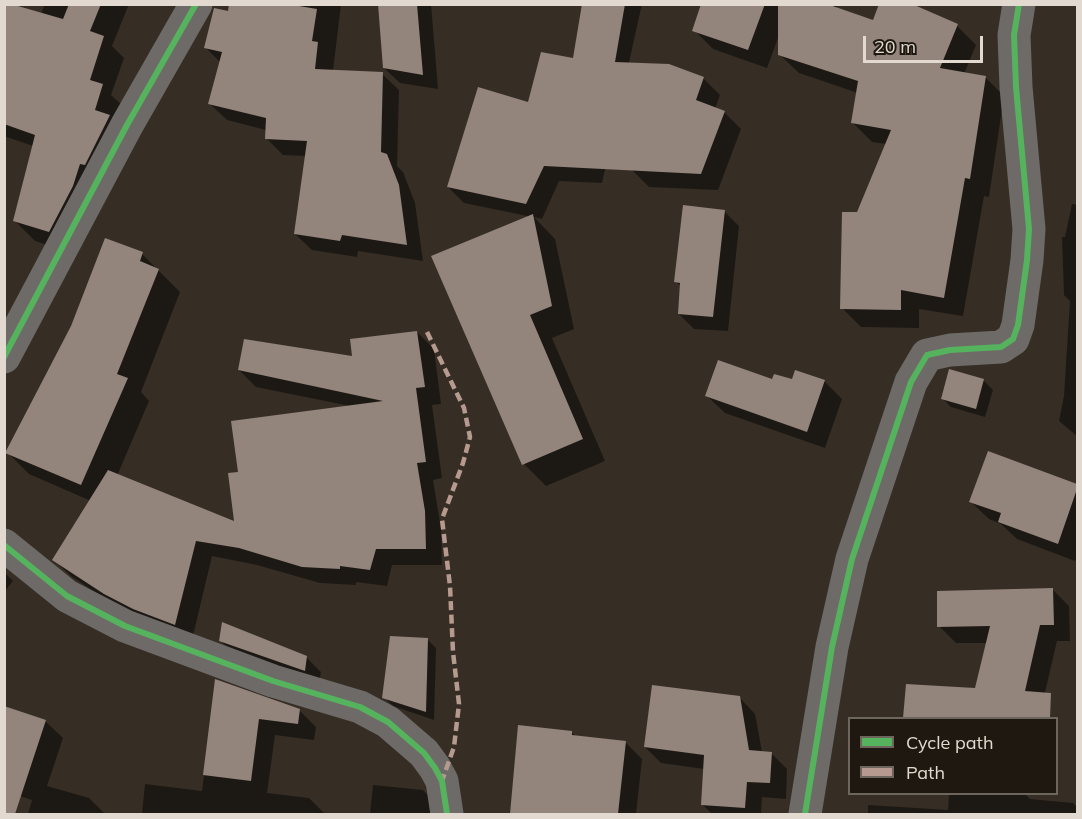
<!DOCTYPE html>
<html>
<head>
<meta charset="utf-8">
<style>
  body { margin:0 }
  #map { position:relative; width:1082px; height:819px; overflow:hidden; background:#362e25; font-family:Mulish,sans-serif }
  canvas { display:block }
  .frame { position:absolute; inset:0; border:6px solid #e2dad0; pointer-events:none }
  .legend { position:absolute; left:848px; top:717px; width:210px; height:78px; box-sizing:border-box; background:#1e1811; border:2px solid #6c665d; margin:0; padding:8px 10px; list-style:none; font-size:18px; color:#e2dad0 }
  .legend li { display:flex; align-items:center; gap:12px; height:30px }
  .legend b { width:30px; border:2px solid #6c665d }
  .scale { position:absolute; left:863px; top:36px; width:120px; height:27px; box-sizing:border-box; border:3px solid #e2dad0; border-top:0; padding-left:8px; font-size:18px; line-height:21px; white-space:nowrap; color:#e2dad0; -webkit-text-stroke:4px #1e1811; paint-order:stroke }
</style>
</head>
<body>
<div id="map">
<canvas width="1082" height="819"></canvas>
<div class="frame"></div>
<ul class="legend">
<li><b style="height:8px;background:#56b35d"></b>Cycle path</li>
<li><b style="height:8px;background:#b69a8f"></b>Path</li>
</ul>
<div class="scale">20 m</div>
</div>
<script>
const ctx = document.querySelector('canvas').getContext('2d');
ctx.lineJoin = 'round';
function fillPath(path, color) { ctx.fillStyle = color; ctx.fill(path, 'evenodd'); }
const shape = rows => new Path2D(rows.map(r => 'M' + r).join(''));
function trace(path, color, width, dash) { ctx.strokeStyle = color; ctx.lineWidth = width; ctx.lineCap = dash ? 'butt' : 'round'; ctx.setLineDash(dash || []); ctx.stroke(path); }
const shadow = shape([
  [4,4,41,14,45,4,129,4,112,46,124,58,111,95,122,105,69,252,35,241,14,220,33,146,4,136],
  [231,4,341,4,333,71,382,74,399,90,397,166,403,172,415,203,423,261,358,251,357,257,312,250,295,234,307,156,283,155,266,138,266,130,227,120,210,104,221,63,205,47,229,13],
  [379,4,431,4,438,89,400,83,384,68],
  [583,4,642,4,602,183,559,181,542,219,534,217,555,239,574,329,552,338,605,461,546,486,524,464,532,217,464,203,448,187,574,60],
  [703,4,838,4,836,9,874,22,957,26,976,45,964,74,985,77,1004,96,989,197,984,196,963,316,919,309,919,328,861,327,842,308,858,214,886,144,872,142,853,123,858,93,799,73,779,54,779,35,767,68,713,49,694,30],
  [703,78,720,95,715,109,724,112,741,129,718,190,649,187,632,170],
  [1072,204,1078,205,1078,437,1059,421,1064,396,1070,301,1064,295,1062,237,1065,237],
  [724,211,739,226,728,331,694,329,679,314,681,286,676,282],
  [142,254,180,292,141,392,149,401,117,476,236,523,240,473,350,406,256,387,239,370,354,358,417,332,434,349,441,404,432,405,442,478,433,480,441,529,442,565,392,565,387,586,356,582,356,585,320,583,257,565,212,556,192,640,123,611,71,576,54,560,91,501,29,474,7,452],
  [950,371,984,381,993,390,985,417,951,407,942,398],
  [773,381,824,381,842,399,825,448,725,413,707,396],
  [989,453,1078,486,1078,554,1075,561,1017,539,1001,524,989,519,971,502],
  [4,572,13,581,4,592],
  [1052,589,1069,606,1070,641,1057,641,1039,718,905,718,907,686,976,690,988,643,956,643,939,626],
  [427,639,436,648,434,720,393,706,384,697],
  [221,641,306,657,321,672,319,685,236,656],
  [216,681,299,710,316,727,314,740,275,735,267,793,309,798,325,814,142,814,145,784,202,791],
  [739,697,755,714,762,752,771,753,787,769,786,799,762,797,761,814,712,814,702,804,704,769,661,763,645,747],
  [45,721,63,738,47,786,89,798,105,814,28,814,32,800,4,791],
  [571,732,577,737,625,742,642,759,636,814,530,809],
  [373,785,423,790,439,807,438,814,370,814],
  [949,794,1025,794,1030,799,1073,803,1078,808,1078,814,868,814,868,805,948,810]
]);
const building = shape([
  [4,4,11,4,63,19,69,4,101,4,90,31,104,36,90,80,103,84,95,110,110,115,85,165,80,164,73,186,49,232,13,221,35,135,4,124],
  [229,4,287,4,317,9,312,41,318,42,315,69,383,72,381,152,387,154,399,185,407,245,342,235,340,241,294,234,307,141,265,139,266,118,208,104,222,52,204,48,214,8,228,11],
  [378,4,417,4,423,75,383,68],
  [582,4,625,4,615,62,669,64,704,77,696,100,725,111,701,174,544,166,526,204,447,187,478,87,528,102,541,52,573,58],
  [701,4,765,4,748,50,692,31],
  [778,4,827,4,873,20,879,4,912,4,958,24,940,68,986,76,970,179,965,178,944,298,901,290,901,310,840,309,842,212,857,212,891,130,851,123,858,81,778,55],
  [683,205,725,210,713,317,678,314,680,283,674,282],
  [533,214,552,306,530,315,583,439,522,465,431,256],
  [105,238,143,252,140,261,159,269,117,374,128,378,81,485,5,453,71,326],
  [417,331,425,387,416,388,426,462,417,463,425,511,426,549,376,549,370,570,340,566,340,569,302,567,239,548,196,541,175,625,133,609,104,594,52,560,108,470,234,521,228,473,238,472,231,421,383,401,238,370,244,339,352,356,350,339],
  [718,360,772,379,774,374,792,379,795,370,825,380,807,432,705,396],
  [949,369,984,379,976,409,941,399],
  [988,451,1077,484,1077,489,1058,544,998,522,1001,513,969,502],
  [1053,588,1054,625,1040,625,1025,691,1051,693,1050,718,903,718,906,684,975,688,990,626,937,627,937,591],
  [222,622,307,656,305,671,219,641],
  [390,636,428,638,426,712,382,698],
  [215,679,300,709,298,724,259,719,251,781,203,775],
  [652,685,740,696,749,750,772,752,770,783,747,782,745,808,701,805,704,755,644,747],
  [4,706,46,720,15,814,4,814],
  [518,725,572,731,572,735,626,741,618,814,510,814]
]);
const street = shape([
  [4,357,127,125,196,4],
  [4,545,67,596,125,626,273,681,360,707,388,722,424,753,435,768,442,781,447,814],
  [805,814,832,647,852,559,911,382,927,355,950,350,1001,347,1013,339,1018,325,1027,260,1029,229,1016,87,1014,35,1019,4]
]);
const quiet = shape([
  [427,332,464,408,470,437,463,463,442,519,450,586,453,652,459,704,454,747,442,781]
]);
const cycleway = shape([
  [4,357,127,125,196,4],
  [4,545,67,596,125,626,273,681,360,707,388,722,424,753,435,768,442,781,447,814],
  [805,814,832,647,852,559,911,382,927,355,950,350,1001,347,1013,339,1018,325,1027,260,1029,229,1016,87,1014,35,1019,4]
]);
fillPath(shadow, '#0007');
fillPath(building, '#93847c');
trace(street, '#6d6a68', 33);
trace(quiet, '#b69a8f', 4.5, [9, 4.5]);
trace(cycleway, '#56b35d', 6);
</script>
</body>
</html>
